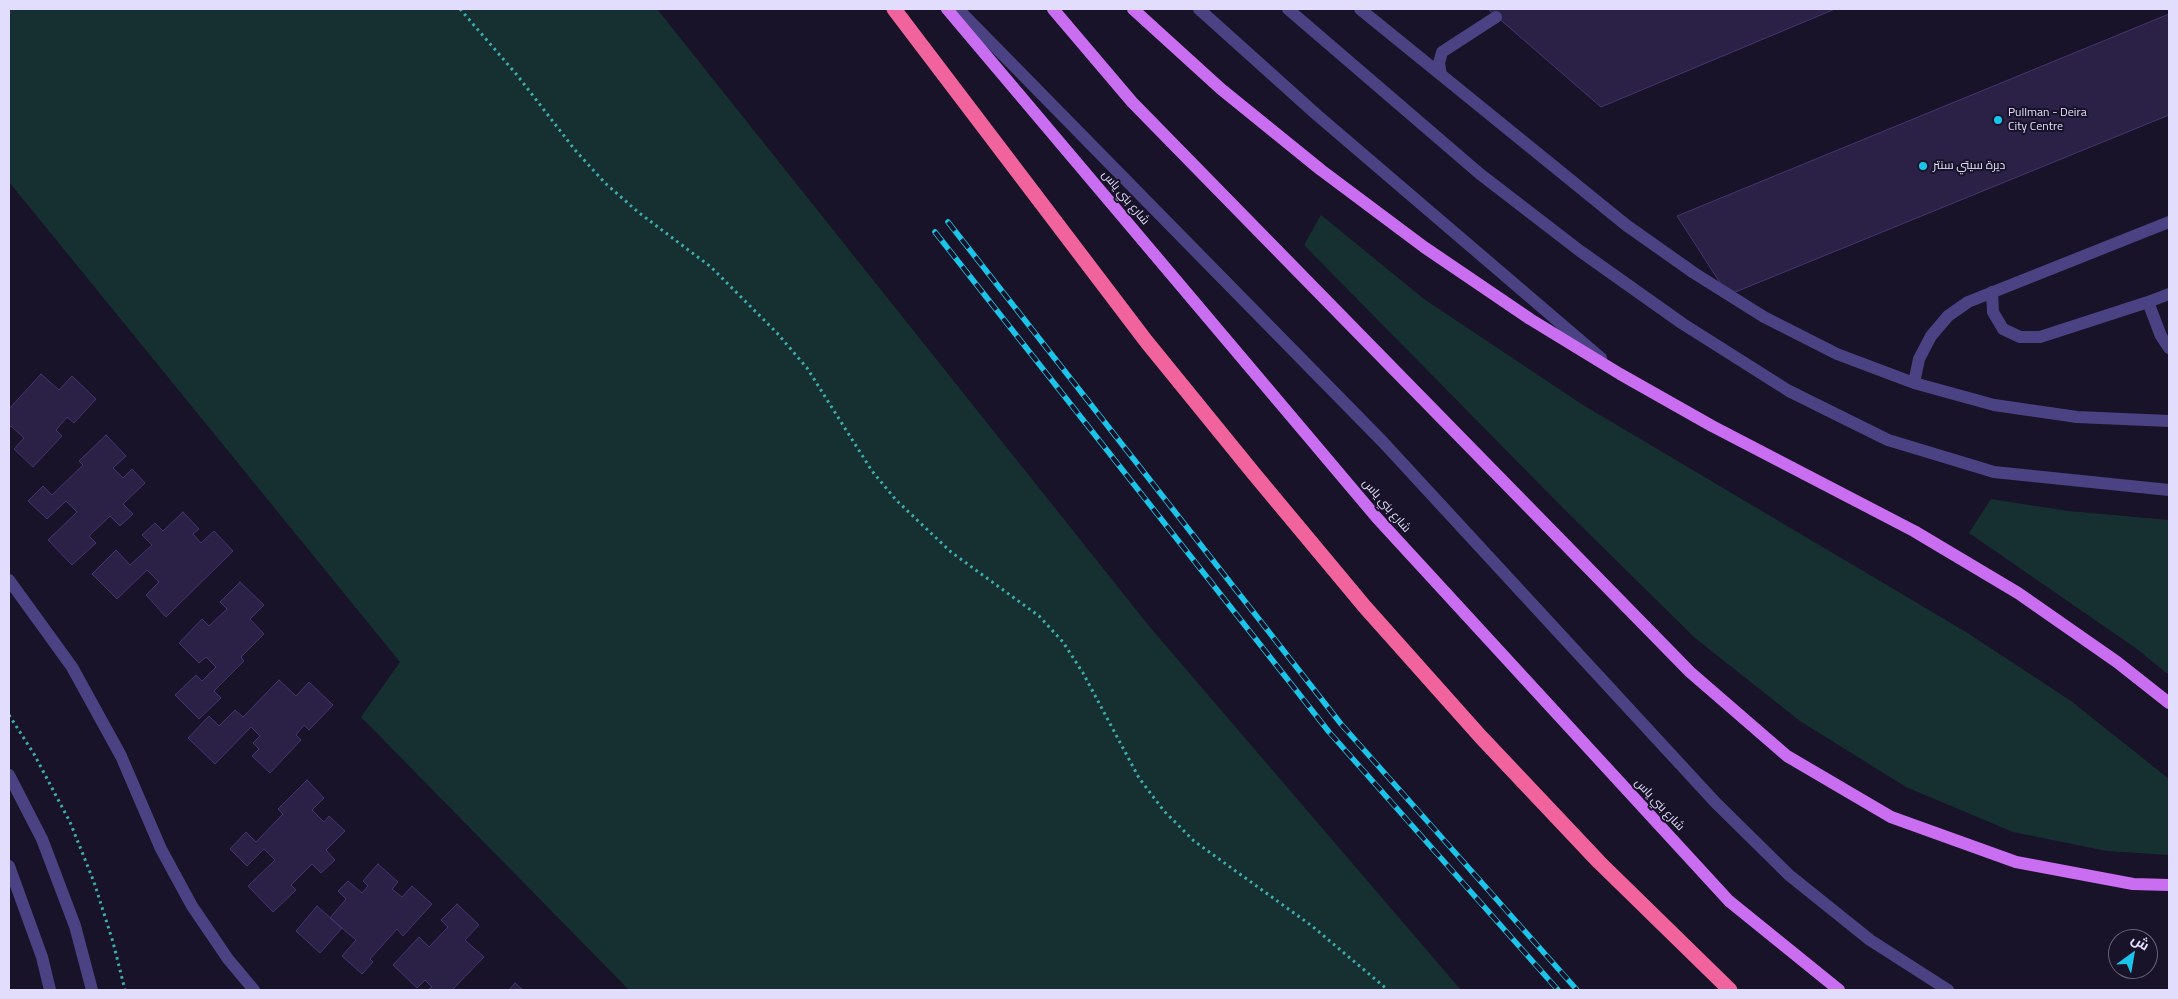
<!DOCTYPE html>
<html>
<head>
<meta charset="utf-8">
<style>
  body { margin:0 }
  #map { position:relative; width:2178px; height:999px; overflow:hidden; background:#181328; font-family:"Titillium Web",Cairo,sans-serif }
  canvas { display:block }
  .frame { position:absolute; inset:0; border:10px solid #e2ddfc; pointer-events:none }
  .north { position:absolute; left:2108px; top:929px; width:50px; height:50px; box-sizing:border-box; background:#181328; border:1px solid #69647d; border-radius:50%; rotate:32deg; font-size:14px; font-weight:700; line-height:20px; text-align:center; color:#e2ddfc }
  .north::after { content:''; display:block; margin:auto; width:18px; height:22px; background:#1bc5e9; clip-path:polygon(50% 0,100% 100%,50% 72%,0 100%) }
</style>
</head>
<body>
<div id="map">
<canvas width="2178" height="999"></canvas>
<div class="frame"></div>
<div class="north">ش</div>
</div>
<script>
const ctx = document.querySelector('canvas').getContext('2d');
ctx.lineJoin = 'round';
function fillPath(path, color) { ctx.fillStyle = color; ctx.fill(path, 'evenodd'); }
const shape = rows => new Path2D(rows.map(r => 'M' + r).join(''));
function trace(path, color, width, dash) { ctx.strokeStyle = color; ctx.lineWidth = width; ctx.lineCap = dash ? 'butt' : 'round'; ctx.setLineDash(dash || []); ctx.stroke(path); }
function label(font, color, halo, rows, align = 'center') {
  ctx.font = font + ' "Titillium Web",Cairo,sans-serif'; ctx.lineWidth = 4; ctx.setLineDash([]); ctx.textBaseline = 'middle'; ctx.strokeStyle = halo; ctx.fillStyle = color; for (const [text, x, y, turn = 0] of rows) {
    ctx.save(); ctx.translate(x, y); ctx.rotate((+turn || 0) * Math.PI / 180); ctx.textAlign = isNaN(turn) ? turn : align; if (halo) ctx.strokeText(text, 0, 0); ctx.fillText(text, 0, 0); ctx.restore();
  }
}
const green = shape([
  [9,9,657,9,1149,626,1461,990,629,990,361,717,400,662,9,182],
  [1321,215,1424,299,1583,405,1966,632,2071,701,2169,779,2169,855,2107,851,2013,832,1906,787,1800,721,1695,638,1562,507,1304,245],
  [1991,499,2068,511,2169,520,2169,675,2137,649,1969,533]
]);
const building = shape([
  [1488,9,1835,9,1601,107,1488,9],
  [2169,14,2169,115,1728,295,1677,216,2169,14],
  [41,374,59,390,72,376,96,399,74,423,67,417,56,430,62,436,33,467,14,449,24,438,11,426,9,428,9,409,41,374],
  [106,435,126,456,113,468,123,478,132,469,145,483,123,504,133,514,120,526,110,516,89,536,96,543,72,565,48,540,77,512,66,501,47,519,28,501,43,486,52,495,83,465,79,461,106,435],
  [183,512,199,529,193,534,201,543,214,531,233,551,166,617,146,595,159,582,147,570,117,599,92,574,116,550,130,565,152,545,142,535,155,523,163,531,183,512],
  [240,582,264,605,250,619,264,634,241,657,244,661,214,691,221,698,199,719,175,695,196,675,202,681,216,667,206,657,199,663,179,643,202,619,209,626,227,609,220,602,240,582],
  [279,680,296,696,309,682,333,705,309,730,304,725,296,735,301,740,270,773,252,756,259,749,253,743,260,736,251,727,215,764,188,738,209,716,219,726,235,710,243,717,279,680],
  [307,780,324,798,312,810,324,822,329,816,345,831,326,850,335,860,321,873,312,864,291,885,296,890,273,912,248,886,275,860,264,849,247,866,230,849,246,832,256,842,283,814,278,809,307,780],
  [378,864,398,882,392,889,402,897,412,886,432,904,403,936,397,929,370,959,373,962,362,974,342,956,356,940,330,918,346,899,338,891,348,881,362,893,368,886,363,881,378,864],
  [457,904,479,925,465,940,484,957,452,990,428,990,432,987,425,980,417,988,393,965,419,937,429,947,448,927,441,920,457,904],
  [317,906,342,928,320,953,296,931,317,906],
  [515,983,523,990,509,990,515,983]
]);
const path = shape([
  [460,9,517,75,575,150,605,183,638,212,711,267,777,333,807,368,872,471,896,500,951,552,1039,616,1063,642,1083,673,1139,778,1164,811,1194,841,1312,926,1388,990],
  [9,715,34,754,70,822,94,882,113,942,125,990]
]);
const lane = shape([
  [958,9,1382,441,1715,802,1789,875,1870,940,1948,990],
  [1199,9,1317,115,1601,358],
  [1288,9,1480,174,1580,251,1683,324,1789,391,1888,440,1994,472,2169,490],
  [1360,9,1626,225,1694,273,1764,317,1837,354,1914,383,1994,405,2077,417,2169,421],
  [1441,75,1439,63,1442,52,1496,17],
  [1992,292,1993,312,2003,329,2020,337,2040,337,2148,302],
  [2169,294,2148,302,2161,336,2169,348],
  [1914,383,1919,359,1931,336,1948,316,1968,302,2169,222],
  [9,580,72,667,121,756,161,849,192,906,228,959,254,990],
  [9,775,42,839,75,926,92,990],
  [9,866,42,957,50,990]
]);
const primary = shape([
  [947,9,1377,518,1729,901,1839,990],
  [1053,9,1132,102,1690,672,1787,756,1891,817,2016,862,2133,884,2169,885],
  [1133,9,1221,89,1321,170,1424,247,1530,319,1620,374,1712,426,1914,531,2018,593,2117,662,2169,703]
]);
const highway = shape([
  [894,9,1146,341,1255,475,1365,607,1480,736,1599,862,1730,990]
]);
const rail = shape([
  [948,222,1341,724,1577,990],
  [935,232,1329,732,1558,990]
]);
const markers = [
  [1998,120,5,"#1bc5e9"],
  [1923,166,5,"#1bc5e9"]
];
const poiNames = [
  ["Pullman - Deira",2008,113],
  ["City Centre",2008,127],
  ["ديرة سيتي سنتر",1933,166]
];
const streetNames = [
  ["شارع بني ياس",1125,198,50],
  ["شارع بني ياس",1386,506,49],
  ["شارع بني ياس",1659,805,47]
];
fillPath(green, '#163031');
fillPath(building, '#2b2147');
trace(building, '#453570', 1);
trace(path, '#3caeb0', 3, [2.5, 4]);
trace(lane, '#4a4282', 12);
trace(primary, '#ca6ef1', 12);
trace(highway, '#f0639c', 15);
trace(rail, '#1bc5e9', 5.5);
trace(rail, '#181328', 4, [11]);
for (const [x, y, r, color] of markers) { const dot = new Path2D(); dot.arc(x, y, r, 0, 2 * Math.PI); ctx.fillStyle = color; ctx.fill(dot); trace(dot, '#181328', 2); }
label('12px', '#e2ddfc', '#181328', poiNames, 'left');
label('12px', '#e2ddfc', '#181328', streetNames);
</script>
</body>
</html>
